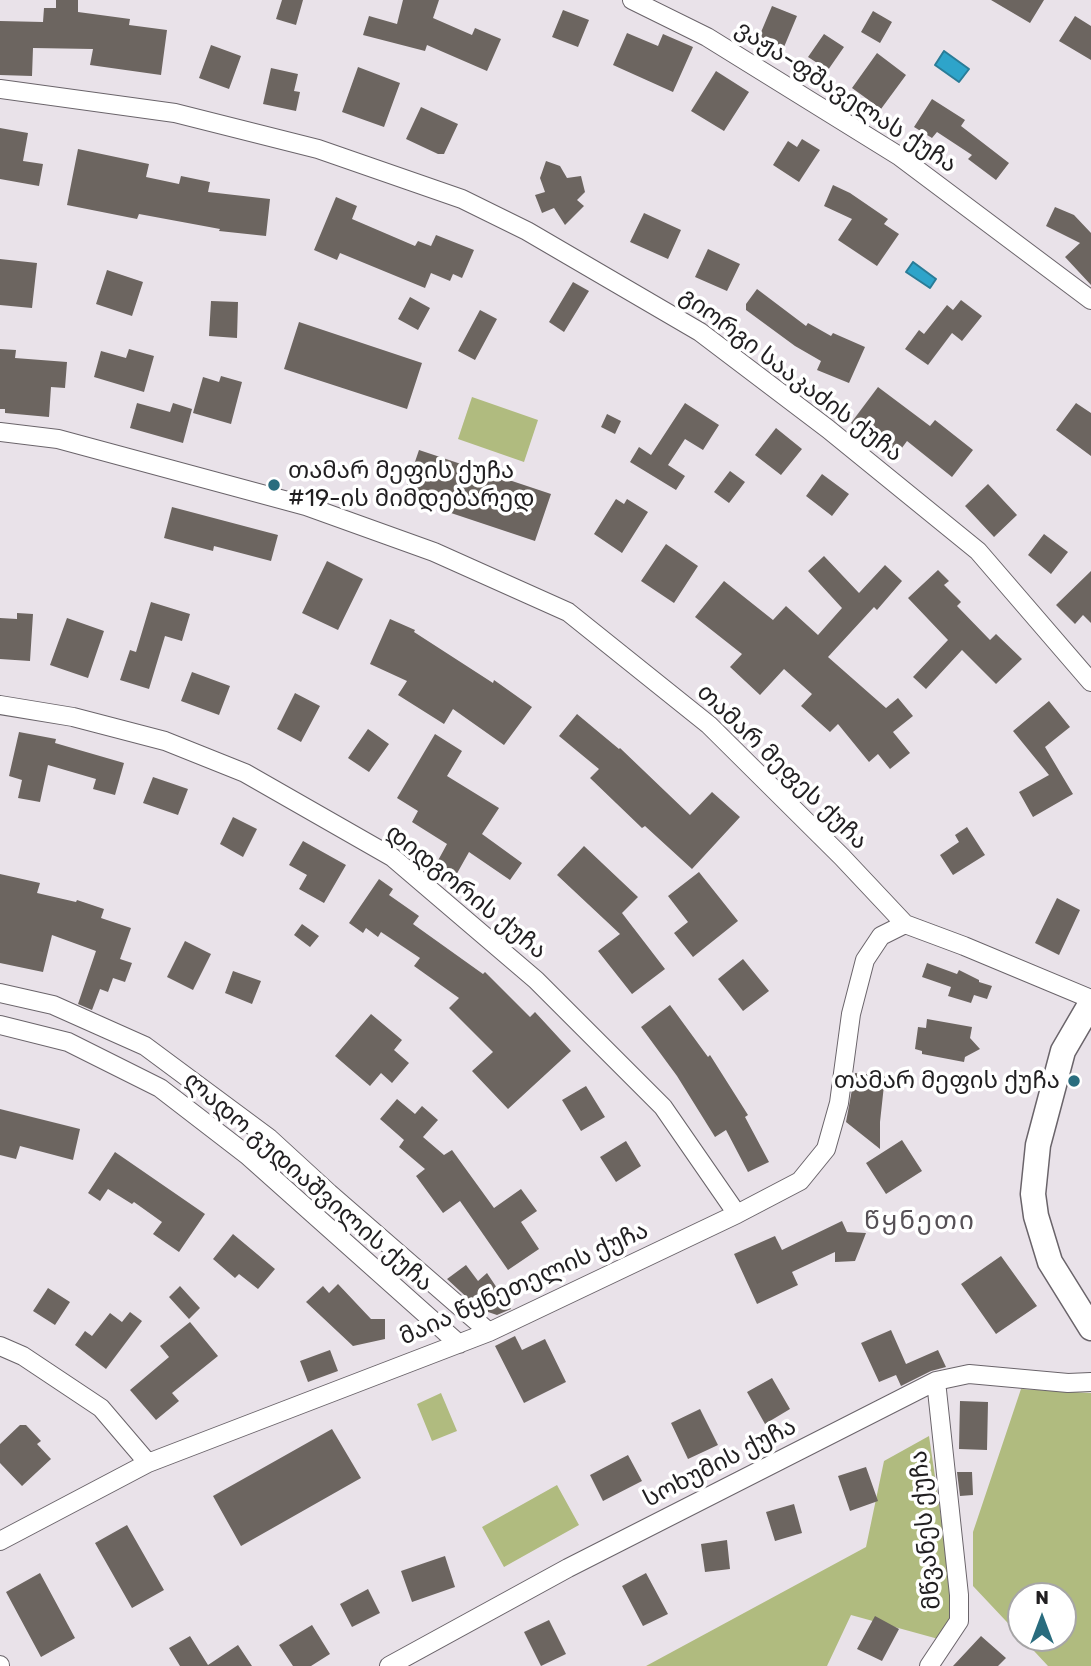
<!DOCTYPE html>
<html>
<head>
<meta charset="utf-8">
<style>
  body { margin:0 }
  #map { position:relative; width:1091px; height:1666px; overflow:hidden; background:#e9e2e9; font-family:Rubik,sans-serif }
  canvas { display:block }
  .north { position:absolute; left:1007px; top:1582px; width:70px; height:70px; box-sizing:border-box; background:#fff; border:2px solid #a6a5a6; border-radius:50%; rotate:0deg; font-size:19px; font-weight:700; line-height:28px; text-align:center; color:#211f21 }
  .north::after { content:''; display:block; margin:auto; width:24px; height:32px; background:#296c7e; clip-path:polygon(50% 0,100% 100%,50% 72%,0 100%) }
</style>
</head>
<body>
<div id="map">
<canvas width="1091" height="1666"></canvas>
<div class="north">N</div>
</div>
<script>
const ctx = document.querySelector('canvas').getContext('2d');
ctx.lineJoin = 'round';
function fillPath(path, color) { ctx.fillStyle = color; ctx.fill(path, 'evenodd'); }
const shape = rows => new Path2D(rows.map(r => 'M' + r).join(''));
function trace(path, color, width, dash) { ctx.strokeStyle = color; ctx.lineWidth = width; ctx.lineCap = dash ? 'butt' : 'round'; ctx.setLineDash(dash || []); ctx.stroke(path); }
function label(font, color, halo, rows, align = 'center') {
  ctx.font = font + ' Rubik,"Noto Sans Georgian",sans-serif'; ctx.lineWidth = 7; ctx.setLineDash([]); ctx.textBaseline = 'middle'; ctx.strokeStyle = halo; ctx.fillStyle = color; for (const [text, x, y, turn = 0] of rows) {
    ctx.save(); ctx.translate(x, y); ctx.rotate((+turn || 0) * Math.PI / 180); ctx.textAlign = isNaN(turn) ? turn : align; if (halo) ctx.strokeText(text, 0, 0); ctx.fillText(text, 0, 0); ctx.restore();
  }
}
const green = shape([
  [472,397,538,420,524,462,458,439],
  [1021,1389,1091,1393,1091,1666,1048,1666,1022,1638,1063,1638,1063,1596,1021,1596,1021,1637,973,1586,973,1532],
  [441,1393,457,1431,432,1441,417,1404],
  [929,1436,955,1612,942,1640,851,1615,827,1666,646,1666,866,1547,884,1461],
  [557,1485,579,1525,504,1567,482,1527]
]);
const water = shape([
  [944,51,969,69,959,82,935,65,944,51],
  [913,262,936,279,930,288,906,272,913,262]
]);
const building = shape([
  [56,0,78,0,78,12,130,19,129,25,167,30,161,75,90,65,93,49,33,48,32,76,0,75,0,21,43,22,44,8,56,8],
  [282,0,303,0,296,25,276,19],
  [403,0,439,0,433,18,472,35,475,28,501,39,487,71,427,45,425,51,363,35,369,16,397,24],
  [991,0,1044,0,1030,23],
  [772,6,797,16,784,47,759,37],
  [563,10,589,20,578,47,552,37],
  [873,11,892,22,880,43,861,32],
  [1075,16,1091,26,1091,60,1059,41],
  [627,33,658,46,663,34,693,47,673,92,613,65],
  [824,34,844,47,828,70,808,57],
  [211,45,241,56,229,89,199,78],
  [877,53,906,75,881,109,852,88],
  [358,67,400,83,384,127,342,112],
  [271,68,298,74,294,91,300,92,296,111,263,104],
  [716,71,749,92,724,131,691,111],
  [932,99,965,120,961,126,1009,163,996,180,968,159,972,155,937,132,932,138,914,127],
  [421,107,458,124,444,154,438,154,406,139],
  [0,128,28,133,23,161,43,164,39,186,0,179],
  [802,139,820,150,799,182,773,165,788,141,797,147],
  [78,149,149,164,146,177,179,184,181,176,210,182,208,192,270,199,266,236,219,231,220,229,139,214,137,219,67,205],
  [546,161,560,166,567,178,581,176,585,192,577,200,584,206,565,225,554,208,542,213,535,195,545,192,540,178],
  [833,185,850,193,888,219,884,224,899,234,877,266,838,240,852,219,824,206],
  [336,197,357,206,352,219,415,246,418,241,431,246,436,235,474,250,462,278,453,274,450,281,431,273,425,288,340,253,337,260,314,250],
  [1055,207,1074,215,1091,233,1091,285,1065,257,1080,243,1046,226],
  [644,213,681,230,668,259,630,242],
  [708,249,740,264,727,291,695,277],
  [0,259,37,263,32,308,0,305],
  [107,270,143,282,132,316,96,304],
  [573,282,589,291,564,332,549,322],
  [757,289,806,326,808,323,831,336,833,333,865,347,849,383,817,370,821,361,795,346,746,310,746,304],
  [410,297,430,308,418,330,398,319],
  [961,300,982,316,962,341,952,333,928,365,905,349,919,330,924,334,947,305,953,310],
  [211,301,238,302,237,338,209,336],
  [480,310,497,319,475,360,458,351],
  [299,322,422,363,407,409,284,369],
  [0,349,16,350,15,358,67,362,65,388,51,387,49,417,5,413,5,409,0,409],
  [129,349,154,356,144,392,94,377,101,351,126,358],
  [221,376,242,382,231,424,193,413,203,377,219,382],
  [878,387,930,426,935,420,973,450,952,477,907,441,896,456,851,423],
  [137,403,170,412,173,403,192,409,183,443,130,428],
  [685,403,719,425,703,450,685,439,668,465,685,476,676,490,630,462,639,447,651,455],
  [1076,403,1091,413,1091,456,1056,430],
  [607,414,621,421,615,434,601,427],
  [776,428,802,449,781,475,755,455],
  [419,450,551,494,535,541,403,497],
  [730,471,745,482,729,503,714,492],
  [822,474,849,494,832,516,806,496],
  [988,484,1017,515,994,537,965,506],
  [616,499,624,504,627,499,648,512,622,553,594,534],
  [172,507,278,535,271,561,214,546,213,551,164,538],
  [1044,534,1068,552,1051,574,1028,555],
  [666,544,698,566,674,603,641,581],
  [824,556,859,593,885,565,902,581,877,610,874,607,828,657,886,708,898,698,913,716,893,732,910,753,890,769,878,754,869,762,838,724,830,732,801,706,812,694,784,669,760,695,730,667,742,654,695,617,724,581,773,620,786,606,818,635,842,608,808,571],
  [327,561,363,579,338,630,302,613],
  [938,570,949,581,944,585,961,602,957,606,990,640,996,634,1022,659,996,684,962,650,926,689,913,677,948,640,908,598],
  [1091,571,1091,623,1083,615,1075,624,1056,605],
  [151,602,190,614,182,641,165,636,149,689,120,680,130,650,136,652],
  [17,613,33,614,30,661,0,659,0,618,17,619],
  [67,618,104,631,88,678,50,665],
  [390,619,415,630,414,632,493,683,494,680,532,707,504,745,453,709,444,724,398,695,407,681,370,664],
  [192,672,230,686,219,715,181,701],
  [295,693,320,706,301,742,277,729],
  [1049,701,1070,727,1045,747,1073,794,1033,817,1019,792,1049,775,1013,731],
  [577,714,619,749,620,748,690,815,712,792,740,817,692,869,645,826,642,828,590,778,599,769,559,736],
  [368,729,389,744,369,772,348,758],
  [19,732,56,739,55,743,124,763,115,795,93,789,96,779,48,765,40,802,18,798,22,780,9,776],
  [435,734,462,751,447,776,499,808,482,834,522,863,510,880,469,852,455,877,435,866,447,844,412,822,418,811,397,798],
  [153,777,188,789,178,815,143,803],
  [233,817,257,829,243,857,220,844],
  [967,827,985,855,953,875,940,855,959,842,955,835],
  [303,841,346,865,324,903,299,889,307,875,289,865],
  [584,846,638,897,622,913,665,969,632,994,598,951,620,934,557,875],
  [699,872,738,921,693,957,674,933,688,922,668,896],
  [0,874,40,883,37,893,76,902,77,900,104,909,101,918,131,928,120,959,132,963,125,982,113,978,108,992,100,989,92,1010,78,1004,96,951,52,935,43,972,0,963],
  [379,879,393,889,389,895,419,916,413,924,483,974,485,972,530,1017,535,1012,571,1051,508,1109,472,1071,493,1052,449,1008,459,998,414,966,420,958,381,932,378,937,366,928,363,933,349,923],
  [1057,898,1080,910,1059,955,1035,943],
  [302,924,319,936,310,947,294,935],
  [185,941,211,954,193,990,167,977],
  [743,959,769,991,743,1011,718,979],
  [927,963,957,974,959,970,979,980,979,982,992,986,987,999,974,995,971,1003,948,996,951,987,922,977],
  [233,971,261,981,252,1004,225,993],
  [670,1005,708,1057,710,1055,748,1115,745,1117,769,1162,748,1172,726,1130,715,1137,677,1076,641,1027],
  [371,1014,402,1040,394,1050,409,1063,392,1083,381,1073,370,1086,335,1056],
  [927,1019,972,1027,970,1038,980,1049,965,1057,964,1062,922,1054,922,1051,915,1049,918,1027,926,1028],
  [855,1073,885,1076,880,1122,880,1149,846,1122],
  [586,1086,605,1117,581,1131,562,1100],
  [397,1099,415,1114,422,1106,438,1120,423,1137,444,1155,452,1150,494,1208,521,1189,537,1211,521,1222,539,1249,508,1270,460,1201,443,1213,416,1176,425,1169,399,1147,404,1140,380,1119],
  [0,1109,80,1129,73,1160,20,1146,16,1159,0,1155],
  [902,1140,922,1171,886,1194,866,1163],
  [626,1141,641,1166,616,1182,600,1157],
  [115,1152,205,1214,179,1252,153,1234,162,1222,134,1202,132,1204,108,1189,100,1201,88,1193],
  [842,1221,847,1232,866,1233,855,1261,835,1262,835,1252,792,1272,798,1285,757,1304,734,1254,775,1236,782,1250],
  [233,1234,275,1269,258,1289,239,1274,235,1278,213,1259],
  [1001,1256,1037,1306,996,1334,961,1284],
  [466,1265,478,1281,487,1273,511,1309,497,1315,488,1312,478,1300,474,1304,447,1279],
  [338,1284,371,1319,385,1319,385,1339,353,1346,306,1302,323,1286,329,1293],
  [180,1286,200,1308,189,1319,169,1297],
  [48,1288,70,1302,55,1325,33,1311],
  [130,1312,142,1321,106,1369,75,1345,85,1331,92,1336,110,1313,122,1322],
  [190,1322,218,1356,172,1393,179,1401,156,1420,130,1390,169,1357,160,1346],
  [891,1330,906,1364,938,1350,946,1367,931,1371,901,1386,896,1375,879,1382,861,1343],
  [515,1336,522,1350,545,1339,566,1382,524,1403,495,1346],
  [330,1350,338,1371,308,1382,300,1361],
  [772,1378,790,1409,765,1424,747,1392],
  [960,1401,988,1402,987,1450,959,1449],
  [700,1409,718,1445,688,1459,671,1423],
  [20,1425,26,1425,41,1441,37,1444,51,1459,22,1486,0,1463,0,1444],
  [332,1429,361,1478,241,1546,213,1496],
  [628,1455,642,1481,603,1501,590,1475],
  [866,1467,878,1501,850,1511,838,1476],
  [957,1472,972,1472,973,1495,960,1496],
  [794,1504,802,1533,775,1541,766,1512],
  [127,1525,164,1590,132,1608,95,1543],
  [727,1540,730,1569,705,1572,701,1544],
  [445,1556,455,1587,412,1602,401,1571],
  [40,1573,75,1638,41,1657,6,1592],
  [646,1573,668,1614,643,1626,622,1586],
  [368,1589,380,1613,352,1627,340,1604],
  [875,1616,899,1629,882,1661,857,1649],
  [549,1620,566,1654,541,1666,524,1632],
  [312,1625,330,1654,311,1666,293,1666,279,1645],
  [190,1636,208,1665,238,1645,252,1666,180,1666,169,1648],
  [981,1636,1006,1658,998,1666,953,1666]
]);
const minor = shape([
  [632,0,707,37,899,156,1091,300],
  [0,89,175,113,318,149,462,199,527,231,700,332,828,429,978,551,1091,682],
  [0,432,58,439,306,506,434,552,568,612,709,725,842,857,905,924,964,946,1091,999],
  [0,705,73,717,165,741,245,773,392,857,536,980,663,1107,737,1214],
  [0,993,53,1005,145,1046,269,1138,329,1193,489,1332],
  [0,1025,68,1042,160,1088,247,1155,459,1344],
  [0,1346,23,1356,101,1408,148,1463],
  [0,1541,148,1463,489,1332,737,1214,800,1181,826,1149,839,1103,851,1014,865,960,881,936,905,924],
  [0,1665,0,1666],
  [389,1666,568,1568,936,1381,969,1374,1068,1383,1091,1382],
  [929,1666,959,1621,959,1595,936,1381]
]);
const secondary = shape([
  [1091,1003,1063,1051,1038,1145,1033,1194,1036,1216,1050,1262,1091,1328]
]);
const markers = [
  [274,485,7,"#296c7e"],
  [1074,1081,7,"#296c7e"]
];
const streetNames = [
  ["ვაჟა-ფშაველას ქუჩა",846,97,33],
  ["გიორგი სააკაძის ქუჩა",791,375,37],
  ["თამარ მეფეს ქუჩა",782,767,44],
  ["დიდგორის ქუჩა",466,892,39],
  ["ლადო გუდიაშვილის ქუჩა",308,1182,41],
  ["მაია წყნეთელის ქუჩა",524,1284,-24],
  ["სოხუმის ქუჩა",720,1463,-27],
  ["მწვანეს ქუჩა",926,1530,-95]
];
const poiNames = [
  ["თამარ მეფის ქუჩა",288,471],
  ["#19-ის მიმდებარედ",288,499],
  ["თამარ მეფის ქუჩა",1060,1081,"right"]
];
const neighbourhoodNames = [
  ["წყნეთი",920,1221]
];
fillPath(green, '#b0bb7f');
fillPath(water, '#2ea4ca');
trace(water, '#2a7c97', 2);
fillPath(building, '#6c6560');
trace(minor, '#6a646a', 20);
trace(secondary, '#6a646a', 27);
trace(minor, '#fff', 18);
trace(secondary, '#fff', 24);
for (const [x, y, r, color] of markers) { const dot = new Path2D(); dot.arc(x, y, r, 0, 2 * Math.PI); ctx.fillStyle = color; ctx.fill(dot); trace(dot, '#fff', 2.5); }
label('24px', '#211f21', '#fff', streetNames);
label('24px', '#211f21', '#fff', poiNames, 'left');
ctx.letterSpacing = '2px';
label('26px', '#565056', '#fff', neighbourhoodNames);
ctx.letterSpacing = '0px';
</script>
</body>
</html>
